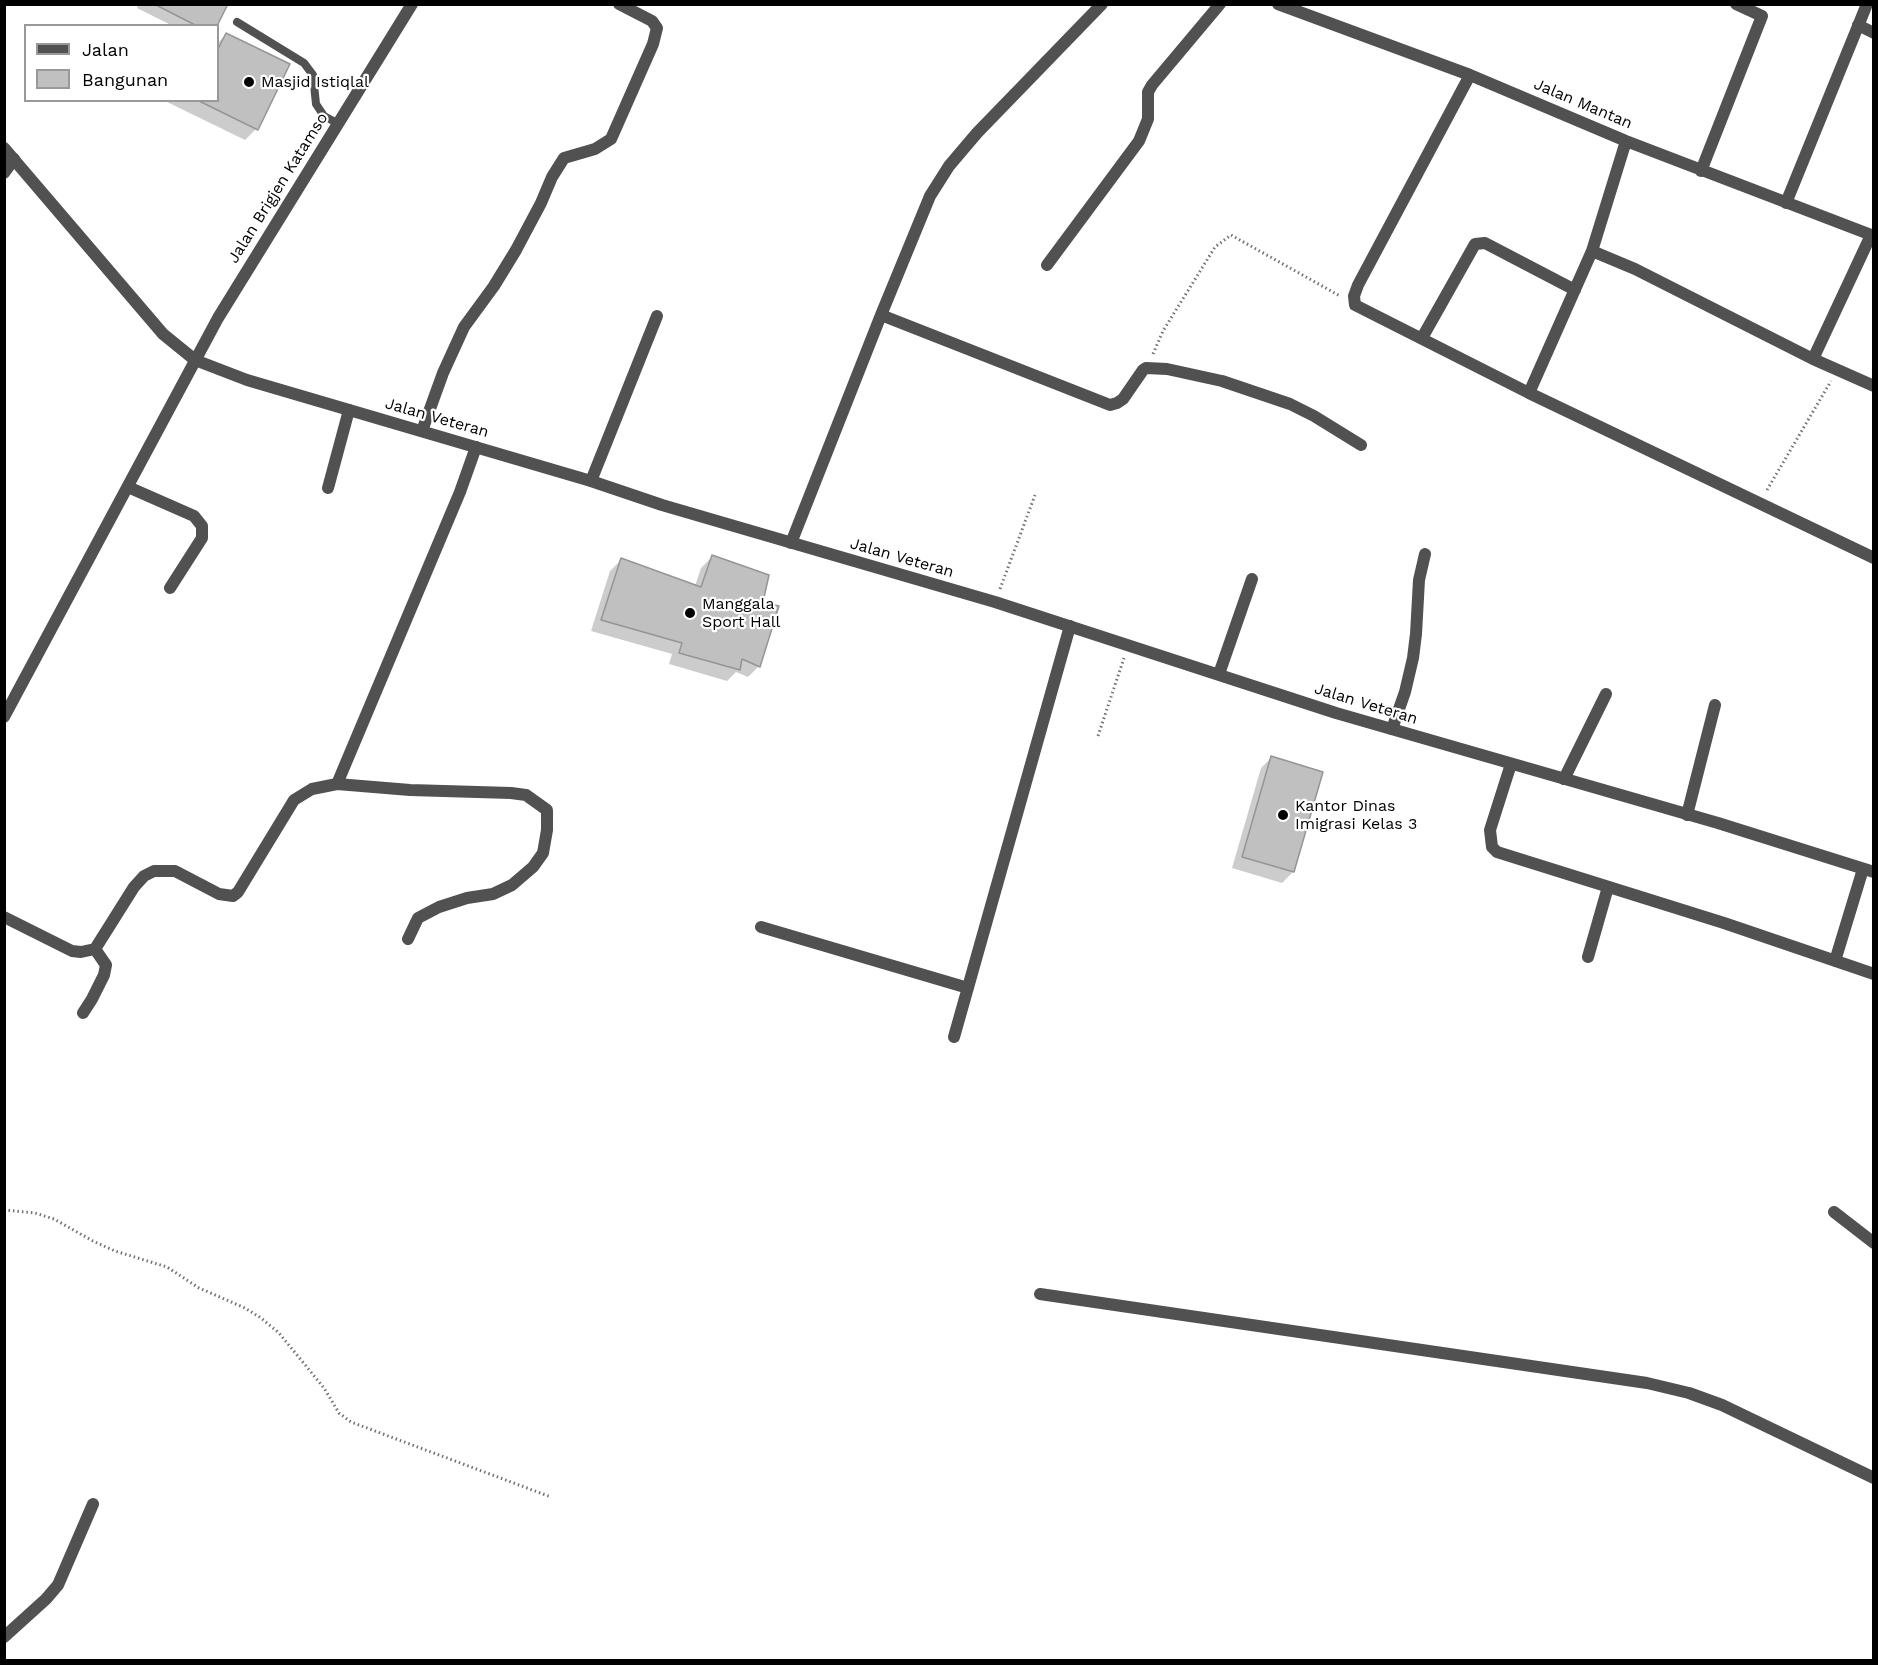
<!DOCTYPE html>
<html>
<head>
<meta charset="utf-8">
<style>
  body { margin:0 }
  #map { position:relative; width:1878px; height:1665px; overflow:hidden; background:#fff; font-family:"Work Sans",sans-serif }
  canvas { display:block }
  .frame { position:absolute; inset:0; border:6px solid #000; pointer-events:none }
  .legend { position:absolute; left:24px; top:24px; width:195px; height:78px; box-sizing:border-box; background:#fff; border:2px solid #999; margin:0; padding:8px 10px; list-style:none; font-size:18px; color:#000 }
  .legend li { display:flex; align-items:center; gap:12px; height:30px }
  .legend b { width:30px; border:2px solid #999 }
</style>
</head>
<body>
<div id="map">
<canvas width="1878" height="1665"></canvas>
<div class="frame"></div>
<ul class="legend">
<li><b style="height:8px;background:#515151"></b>Jalan</li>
<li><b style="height:16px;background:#c0c0c0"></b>Bangunan</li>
</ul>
</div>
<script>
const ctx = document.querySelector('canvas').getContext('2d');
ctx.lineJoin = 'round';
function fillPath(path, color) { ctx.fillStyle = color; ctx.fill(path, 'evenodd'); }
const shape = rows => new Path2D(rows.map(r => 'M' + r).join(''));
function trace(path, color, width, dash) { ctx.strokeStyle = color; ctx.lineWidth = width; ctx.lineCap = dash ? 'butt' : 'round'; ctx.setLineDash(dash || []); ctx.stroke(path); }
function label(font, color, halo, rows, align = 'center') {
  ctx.font = font + ' "Work Sans",sans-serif'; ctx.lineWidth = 4.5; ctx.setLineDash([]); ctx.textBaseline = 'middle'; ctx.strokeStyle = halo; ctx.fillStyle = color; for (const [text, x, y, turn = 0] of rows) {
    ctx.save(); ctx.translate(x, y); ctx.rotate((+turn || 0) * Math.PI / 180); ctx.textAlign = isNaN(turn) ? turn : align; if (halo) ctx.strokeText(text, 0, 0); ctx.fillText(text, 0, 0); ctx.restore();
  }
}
const shadow = shape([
  [138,4,226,4,216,26,173,26,137,8],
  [226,34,288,64,256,129,245,140,165,101,218,100,218,43],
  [712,557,761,603,759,666,748,677,736,672,727,681,669,664,672,654,591,631,610,571,621,560,695,586,701,568],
  [1272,757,1293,872,1282,883,1232,868,1261,768]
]);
const building = shape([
  [154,4,228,4,217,26,197,26,154,4],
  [226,33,290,64,258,130,197,100,218,100,218,49,226,33],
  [712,555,769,575,763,602,779,606,760,667,742,659,740,670,679,653,682,643,601,620,621,558,701,587,712,555],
  [1271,756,1323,772,1294,872,1242,857,1271,756]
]);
const path = shape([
  [1153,354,1163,331,1215,247,1231,235,1340,296],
  [1767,490,1831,381],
  [1000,589,1035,495],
  [1098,736,1124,658],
  [4,1210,35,1213,54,1219,93,1241,115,1251,167,1267,199,1288,245,1308,261,1318,279,1333,324,1388,339,1413,351,1422,551,1497]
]);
const service = shape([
  [237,22,304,63,313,75,316,104,324,116,337,123]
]);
const minor = shape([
  [1278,4,1470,75,1626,141,1874,236],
  [1858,25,1874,33],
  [1470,75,1358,285,1354,296,1355,305,1529,393,1874,558],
  [1701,171,1762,16,1736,4],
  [4,173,14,159],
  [1786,203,1867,4],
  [1592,251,1626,141],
  [1047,265,1139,141,1148,119,1148,92,1152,85,1220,4],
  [881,315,1110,405,1117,403,1123,399,1143,370,1146,368,1167,369,1222,381,1290,404,1314,416,1361,445],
  [1422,338,1475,244,1485,243,1575,290],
  [1813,359,1871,235],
  [1529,393,1592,251,1635,269,1813,359,1874,386],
  [422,431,443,373,464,327,494,286,516,250,541,203,552,177,564,158,595,149,611,139,653,44,657,28,652,21,619,4],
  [591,481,657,316],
  [128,487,194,516,202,526,202,538,170,588],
  [328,488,349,410],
  [791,543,881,315,930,196,949,166,977,133,1102,4],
  [1219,674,1252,579],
  [4,717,218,318,412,4],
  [1392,729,1405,692,1413,658,1416,634,1419,580,1425,554],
  [1511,764,1490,830,1492,847,1497,852,1724,923,1874,974],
  [1564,779,1606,694],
  [337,784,460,492,476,447],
  [1687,815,1715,705],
  [4,917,72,951,81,952,95,949,134,887,144,876,154,871,175,871,219,894,233,896,238,892,294,800,312,789,337,784,410,790,511,793,526,795,547,810,547,830,543,853,533,867,512,885,493,894,467,898,439,907,418,918,408,939],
  [761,927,968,988],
  [1588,957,1608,887],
  [1835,961,1863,869],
  [83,1013,92,999,104,975,106,965,95,949],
  [954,1037,1070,626],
  [1834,1212,1874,1243],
  [1040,1294,1647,1383,1689,1393,1722,1405,1874,1478],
  [4,1637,46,1599,58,1585,93,1504]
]);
const tertiary = shape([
  [4,148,163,334,195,360,247,380,591,481,662,505,995,602,1336,713,1718,823,1874,872]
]);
const markers = [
  [249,82,6,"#000"],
  [690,613,6,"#000"],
  [1283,815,6,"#000"]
];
const poiNames = [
  ["Masjid Istiqlal",261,82],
  ["Manggala",702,604],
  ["Sport Hall",702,622],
  ["Kantor Dinas",1295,806],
  ["Imigrasi Kelas 3",1295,824]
];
const streetNames = [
  ["Jalan Mantan",1583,104,23],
  ["Jalan Brigjen Katamso",278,188,-58],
  ["Jalan Veteran",437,418,16],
  ["Jalan Veteran",902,558,16],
  ["Jalan Veteran",1366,704,17]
];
fillPath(shadow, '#0003');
fillPath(building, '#c0c0c0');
trace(building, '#959595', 1.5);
trace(path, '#737373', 3, [1.5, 3]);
trace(service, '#515151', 8);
trace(minor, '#515151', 12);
trace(tertiary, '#515151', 12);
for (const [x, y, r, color] of markers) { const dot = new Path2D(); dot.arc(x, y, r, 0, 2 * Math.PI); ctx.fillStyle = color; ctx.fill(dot); trace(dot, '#fff', 2); }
label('16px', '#000', '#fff', poiNames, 'left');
label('16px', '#000', '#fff', streetNames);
</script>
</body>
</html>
